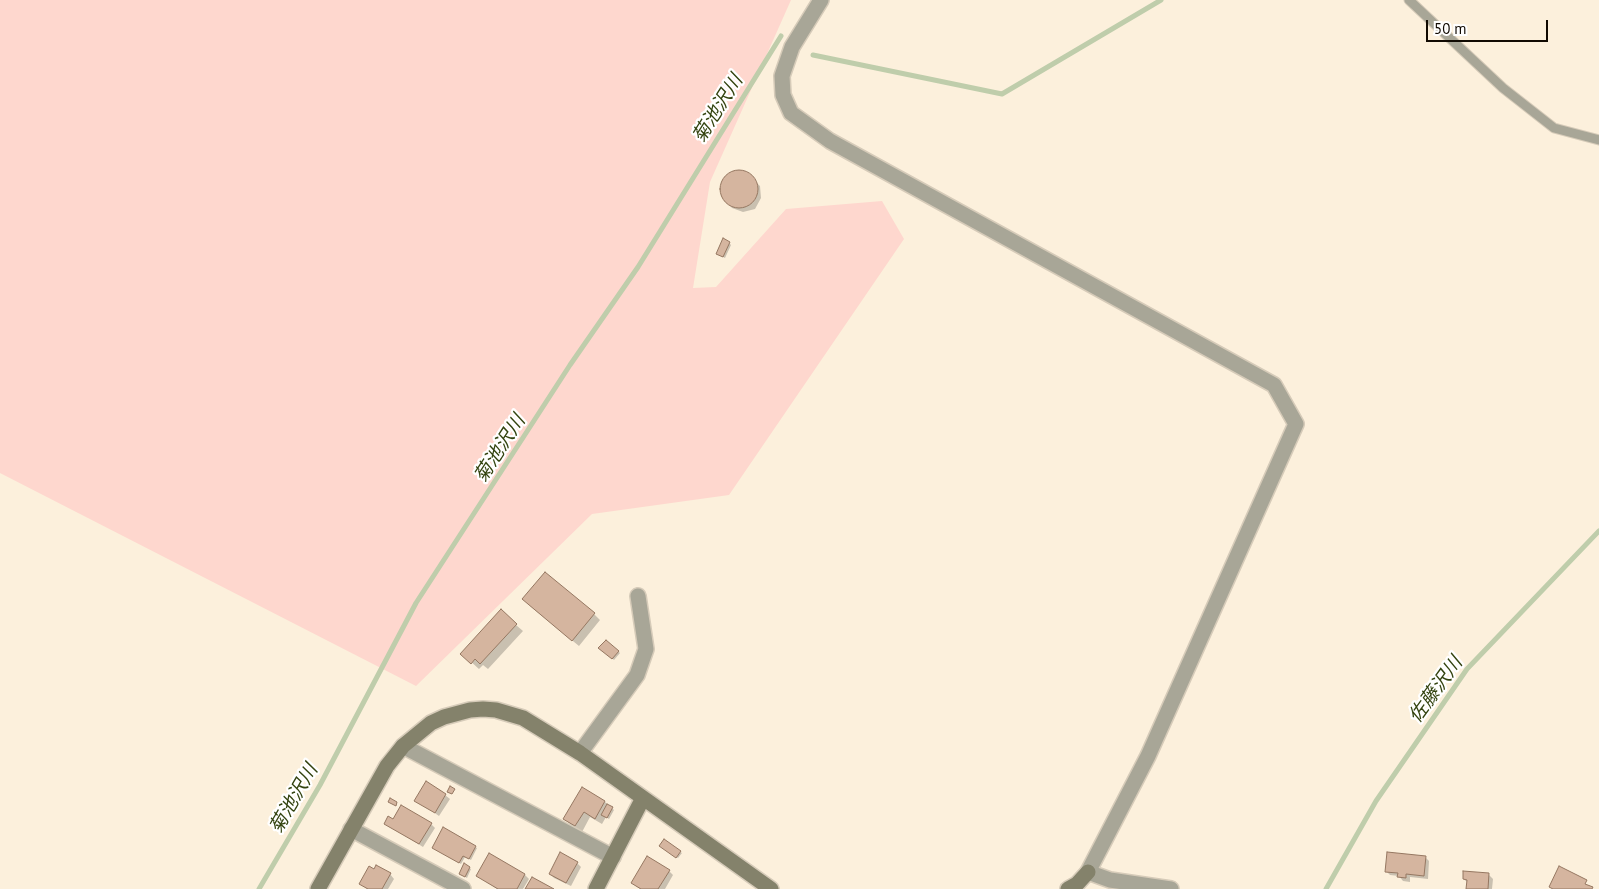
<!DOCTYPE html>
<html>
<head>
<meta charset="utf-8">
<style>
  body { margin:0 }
  #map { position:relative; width:1599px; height:889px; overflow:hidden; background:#fcf0dc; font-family:"PT Sans",sans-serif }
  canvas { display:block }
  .scale { position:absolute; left:1426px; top:20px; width:122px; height:22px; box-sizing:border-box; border:2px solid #110a02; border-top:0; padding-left:6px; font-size:15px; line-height:18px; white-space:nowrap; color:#110a02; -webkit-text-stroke:4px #fff; paint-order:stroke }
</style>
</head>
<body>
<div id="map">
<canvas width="1599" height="889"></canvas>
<div class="scale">50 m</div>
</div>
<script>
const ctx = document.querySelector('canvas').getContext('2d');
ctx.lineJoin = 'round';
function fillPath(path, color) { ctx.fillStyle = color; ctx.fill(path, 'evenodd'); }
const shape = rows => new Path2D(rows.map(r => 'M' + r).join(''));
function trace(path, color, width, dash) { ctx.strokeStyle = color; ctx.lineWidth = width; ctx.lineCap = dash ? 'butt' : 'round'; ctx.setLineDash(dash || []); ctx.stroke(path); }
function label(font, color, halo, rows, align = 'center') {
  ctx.font = font + ' "PT Sans","Noto Sans JP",sans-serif'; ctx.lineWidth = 4.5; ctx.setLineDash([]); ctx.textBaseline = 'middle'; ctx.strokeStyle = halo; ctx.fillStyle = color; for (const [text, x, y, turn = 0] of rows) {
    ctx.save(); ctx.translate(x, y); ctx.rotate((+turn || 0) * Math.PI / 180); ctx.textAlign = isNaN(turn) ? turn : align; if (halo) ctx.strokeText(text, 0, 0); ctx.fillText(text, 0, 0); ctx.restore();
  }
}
const green = shape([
  [0,0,791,0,710,182,693,288,716,287,786,209,882,201,904,239,729,495,592,514,416,686,0,473]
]);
const shadow = shape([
  [733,172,746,173,760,186,761,198,755,209,743,212,732,208,723,198,721,186,724,180],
  [729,243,731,245,725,258,719,255],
  [530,606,594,614,600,620,579,646],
  [516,625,523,631,488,669,483,665,479,669,469,660],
  [606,641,620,653,614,660,600,648],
  [582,789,605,802,614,810,609,819,606,817,602,824,590,817,582,832,571,825,565,819],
  [445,795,450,799,439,816,416,800],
  [386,824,431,824,435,828,423,847],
  [475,847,477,848,471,860,465,857,461,864,435,849],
  [662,847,680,852,682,853,678,858],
  [490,855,525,875,529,879,523,889,497,889,478,876],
  [1425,857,1429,861,1428,879,1410,877,1410,882,1403,881,1399,876,1390,875,1386,871],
  [577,863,581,867,571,886,554,878,550,874],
  [469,868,471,869,467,878,462,875],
  [669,871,673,875,665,889,640,889,632,883],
  [390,874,394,879,388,889,367,889,361,884],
  [1489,875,1493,879,1492,889,1467,889,1468,883,1464,879]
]);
const stream = shape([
  [813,55,1002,94,1161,0],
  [259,889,320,785,416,603,570,365,638,267,781,36],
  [1326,889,1376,801,1467,669,1599,531]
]);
const building = shape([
  '720 189a19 19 0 1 1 38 0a19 19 0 1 1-38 0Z',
  [723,238,730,242,723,257,716,254,723,238],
  [545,572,595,613,572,641,522,599,545,572],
  [501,609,517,624,480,664,475,659,471,664,460,654,501,609],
  [606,640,619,651,612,659,598,648,606,640],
  [426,781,446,794,435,813,414,801,426,781],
  [450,786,455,789,452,794,447,792,450,786],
  [582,787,605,801,595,819,584,812,575,826,563,819,582,787],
  [390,798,397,802,396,806,388,802,390,798],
  [607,804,613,807,607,818,601,815,607,804],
  [401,805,432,823,419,844,384,824,388,816,393,819,401,805],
  [443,827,476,846,469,859,463,856,459,863,432,848,443,827],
  [664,839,681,851,676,858,659,846,664,839],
  [560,852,578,862,566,883,549,874,560,852],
  [1387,852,1426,856,1424,876,1406,874,1406,878,1397,877,1398,873,1385,872,1387,852],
  [489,853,525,874,517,889,498,889,476,876,489,853],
  [647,856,670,870,658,889,641,889,631,883,647,856],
  [464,863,470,867,465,877,459,874,464,863],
  [376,865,391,873,382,889,368,889,359,884,369,866,374,869,376,865],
  [1559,866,1587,880,1585,884,1593,887,1592,889,1553,889,1549,887,1559,866],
  [1463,871,1489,873,1488,889,1466,889,1467,880,1463,879,1463,871],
  [532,877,554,889,525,889,532,877]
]);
const lane = shape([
  [1409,0,1503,88,1554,128,1599,140]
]);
const street = shape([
  [821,0,792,47,782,76,783,95,791,113,830,141,1274,385,1296,424,1148,756,1088,872,1110,880,1171,889],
  [403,746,613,857],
  [580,753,637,675,646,649,638,596],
  [351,829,463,889]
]);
const secondary = shape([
  [318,889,387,766,403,746,431,723,444,717,470,710,483,709,496,710,523,718,580,753,771,889],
  [596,889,643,798],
  [1068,889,1077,884,1088,872]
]);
const waterNames = [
  ["菊池沢川",718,109,-58],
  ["菊池沢川",500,449,-57],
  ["佐藤沢川",1436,690,-54],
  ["菊池沢川",294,799,-60]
];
fillPath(green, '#fed7ce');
fillPath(shadow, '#0003');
trace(stream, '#bfcdab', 5);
fillPath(building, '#d5b59f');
trace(building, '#957761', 1);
trace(lane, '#d6cbb9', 11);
trace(street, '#d6cbb9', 18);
trace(secondary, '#d6cbb9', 18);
trace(lane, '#a8a697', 9);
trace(street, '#a8a697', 15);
trace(secondary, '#84826b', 15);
label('italic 19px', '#33430f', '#fff', waterNames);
</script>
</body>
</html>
